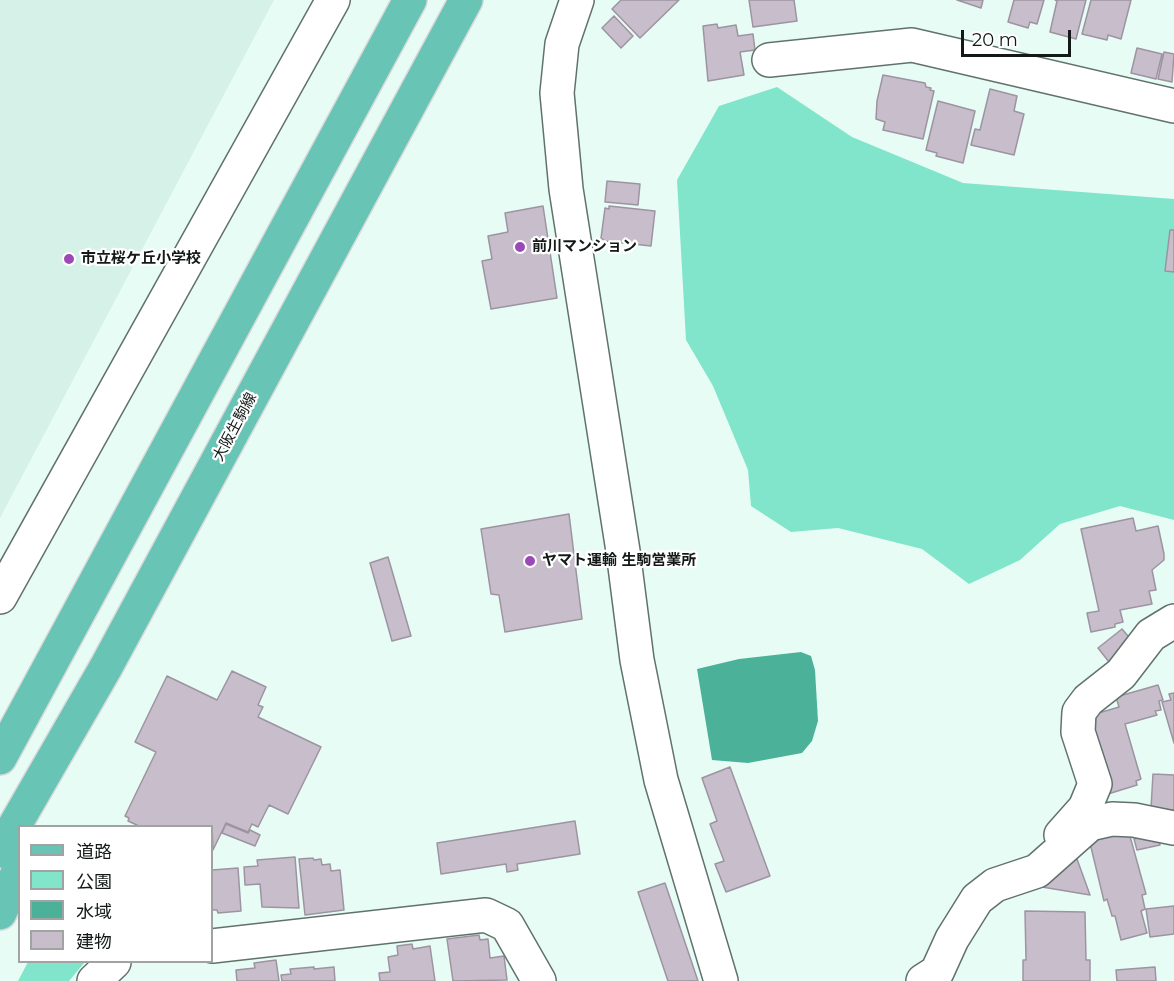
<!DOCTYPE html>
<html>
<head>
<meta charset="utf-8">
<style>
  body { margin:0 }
  #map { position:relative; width:1174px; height:981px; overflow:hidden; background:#e8fcf6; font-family:Montserrat,"Noto Sans JP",sans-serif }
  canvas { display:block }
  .legend { position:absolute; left:18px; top:825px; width:195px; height:138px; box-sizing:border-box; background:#fff; border:2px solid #a0a3a2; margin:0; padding:8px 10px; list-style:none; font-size:18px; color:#121917 }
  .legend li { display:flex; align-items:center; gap:12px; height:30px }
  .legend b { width:30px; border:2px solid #a0a3a2 }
  .scale { position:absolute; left:961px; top:30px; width:110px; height:27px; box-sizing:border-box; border:3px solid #121917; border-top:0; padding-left:8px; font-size:18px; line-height:21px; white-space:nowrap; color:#121917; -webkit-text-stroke:4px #fff; paint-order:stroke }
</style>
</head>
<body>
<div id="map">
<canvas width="1174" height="981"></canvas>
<ul class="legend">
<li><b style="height:8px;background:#68c4b4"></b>道路</li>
<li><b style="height:16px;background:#80e5ca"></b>公園</li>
<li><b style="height:16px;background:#4bb299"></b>水域</li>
<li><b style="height:16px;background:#c8becb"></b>建物</li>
</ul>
<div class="scale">20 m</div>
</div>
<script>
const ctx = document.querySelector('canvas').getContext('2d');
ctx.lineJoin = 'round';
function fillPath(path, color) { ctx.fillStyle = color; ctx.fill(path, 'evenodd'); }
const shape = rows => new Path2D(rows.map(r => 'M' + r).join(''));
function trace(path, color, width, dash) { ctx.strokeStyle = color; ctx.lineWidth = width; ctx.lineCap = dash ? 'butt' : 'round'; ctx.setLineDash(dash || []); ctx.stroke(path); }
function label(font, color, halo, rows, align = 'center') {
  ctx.font = font + ' Montserrat,"Noto Sans JP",sans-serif'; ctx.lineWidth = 4.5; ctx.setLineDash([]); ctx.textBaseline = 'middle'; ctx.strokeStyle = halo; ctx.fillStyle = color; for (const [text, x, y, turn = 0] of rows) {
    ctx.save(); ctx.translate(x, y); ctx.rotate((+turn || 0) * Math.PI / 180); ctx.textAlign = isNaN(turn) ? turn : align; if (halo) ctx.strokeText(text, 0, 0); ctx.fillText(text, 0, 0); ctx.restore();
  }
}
const built = shape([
  [0,0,274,0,0,518]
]);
const green = shape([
  [777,87,852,137,963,183,1174,199,1174,520,1120,506,1060,524,1020,560,969,584,922,549,838,528,791,532,751,506,748,470,713,386,686,340,677,180,719,106],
  [28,962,85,962,69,981,18,981]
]);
const water = shape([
  [801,652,811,656,815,670,818,721,812,741,802,753,748,763,712,760,697,669,739,659]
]);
const building = shape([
  [621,0,679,0,640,38,612,9,621,0],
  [749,0,794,0,797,21,753,27,749,0],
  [957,0,983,0,981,8,957,0],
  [1014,0,1044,0,1037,24,1030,22,1028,28,1008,22,1014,0],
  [1055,0,1086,0,1076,39,1050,32,1057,1,1055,0],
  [1091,0,1131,0,1121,39,1108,35,1107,40,1082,34,1091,0],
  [614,16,633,36,621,48,602,28,614,16],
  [717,24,718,28,736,25,738,36,753,34,755,50,740,52,744,75,708,81,703,26,717,24],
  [1137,48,1162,54,1156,79,1131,73,1137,48],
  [1164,52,1174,54,1172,82,1158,79,1164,52],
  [883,75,925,83,926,87,931,88,930,90,934,91,923,139,883,130,885,122,876,119,877,101,883,75],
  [990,89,1017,96,1014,111,1024,114,1014,155,971,145,975,129,980,130,990,89],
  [938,101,975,111,963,163,936,156,937,153,926,150,938,101],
  [607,181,640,184,638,205,605,202,607,181],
  [543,206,557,298,491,309,482,261,492,259,488,236,508,232,505,213,543,206],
  [609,206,655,211,651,246,605,241,601,238,605,208,609,209,609,206],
  [1170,230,1174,230,1174,272,1165,271,1170,230],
  [569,514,582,619,505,632,499,595,491,594,481,529,569,514],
  [1133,518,1136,531,1158,526,1164,554,1164,560,1152,570,1156,590,1149,591,1152,604,1120,610,1123,622,1115,624,1115,627,1091,632,1087,613,1099,611,1081,529,1133,518],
  [388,557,411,636,392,641,370,563,388,557],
  [1122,629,1134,643,1109,662,1098,648,1122,629],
  [232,671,266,687,258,705,263,707,258,717,321,747,288,814,269,805,258,827,252,824,248,832,226,823,213,850,212,826,139,826,128,821,129,818,125,816,156,752,135,742,167,676,217,700,232,671],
  [1158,685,1163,700,1159,701,1161,710,1155,711,1157,715,1125,724,1141,779,1136,781,1137,785,1108,794,1085,717,1119,707,1116,697,1158,685],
  [1174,693,1174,743,1162,702,1171,700,1169,694,1174,693],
  [730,767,770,876,726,892,715,864,724,861,710,824,717,821,702,778,730,767],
  [1153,774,1174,775,1174,810,1151,808,1153,774],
  [575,821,580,854,517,864,518,870,507,872,506,864,441,874,437,843,575,821],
  [226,824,248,833,250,830,260,835,255,846,222,833,226,824],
  [1128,829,1146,894,1142,895,1145,909,1141,911,1147,933,1121,940,1115,916,1112,916,1107,899,1104,901,1089,839,1128,829],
  [1157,833,1160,845,1137,850,1134,839,1157,833],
  [295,857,299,908,262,907,260,884,245,885,244,867,258,866,257,860,295,857],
  [313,858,314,860,321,859,322,865,330,864,331,871,340,870,344,910,305,915,299,859,313,858],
  [1077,859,1090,895,1036,886,1036,880,1077,859],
  [212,867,212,870,238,868,241,911,218,913,217,910,212,910,212,867],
  [665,883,698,981,668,981,638,892,665,883],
  [1174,906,1174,934,1150,937,1146,909,1174,906],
  [1025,911,1085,912,1086,960,1090,960,1090,981,1023,981,1023,960,1026,960,1025,911],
  [479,935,480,940,488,939,490,958,504,956,507,980,453,981,447,939,479,935],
  [412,944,413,949,430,946,435,981,380,981,379,973,390,972,388,957,398,955,397,946,412,944],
  [276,960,279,981,237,981,236,970,255,968,254,963,276,960],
  [314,967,314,969,334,967,335,981,282,981,281,975,291,974,290,969,314,967],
  [1155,967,1156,981,1117,981,1116,970,1155,967]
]);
const minor = shape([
  [577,0,562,44,557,93,566,189,623,551,637,660,661,780,721,981],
  [769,60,912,45,1174,106],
  [0,597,333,0],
  [1061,835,1085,808,1095,784,1078,732,1079,712,1088,700,1121,674,1151,635,1174,621],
  [212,946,486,915,507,925,539,981],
  [94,981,114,962],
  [923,981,937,972,952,939,977,899,995,885,1037,871,1090,824,1112,819,1134,820,1174,828]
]);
const major = shape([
  [0,758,410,0],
  [0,851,106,667,466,0],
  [0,913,20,867]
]);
const markers = [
  [520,247,6,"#9c49b8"],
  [69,259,6,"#9c49b8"],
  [530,561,6,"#9c49b8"]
];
const poiNames = [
  ["前川マンション",532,247],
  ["市立桜ケ丘小学校",81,259],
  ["ヤマト運輸 生駒営業所",542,561]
];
const streetNames = [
  ["大阪生駒線",235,427,-62]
];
fillPath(built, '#d5f1e8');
fillPath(green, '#80e5ca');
fillPath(water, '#4bb299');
fillPath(building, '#c8becb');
trace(building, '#9d94a1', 1.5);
trace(minor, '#61726d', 36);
trace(major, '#d9dada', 36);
trace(minor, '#fff', 33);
trace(major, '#68c4b4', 33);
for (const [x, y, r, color] of markers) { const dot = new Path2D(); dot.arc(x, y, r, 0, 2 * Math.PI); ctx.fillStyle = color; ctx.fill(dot); trace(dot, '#fff', 2); }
label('bold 15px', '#121917', '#fff', poiNames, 'left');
label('15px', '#121917', '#fff', streetNames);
</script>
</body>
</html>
